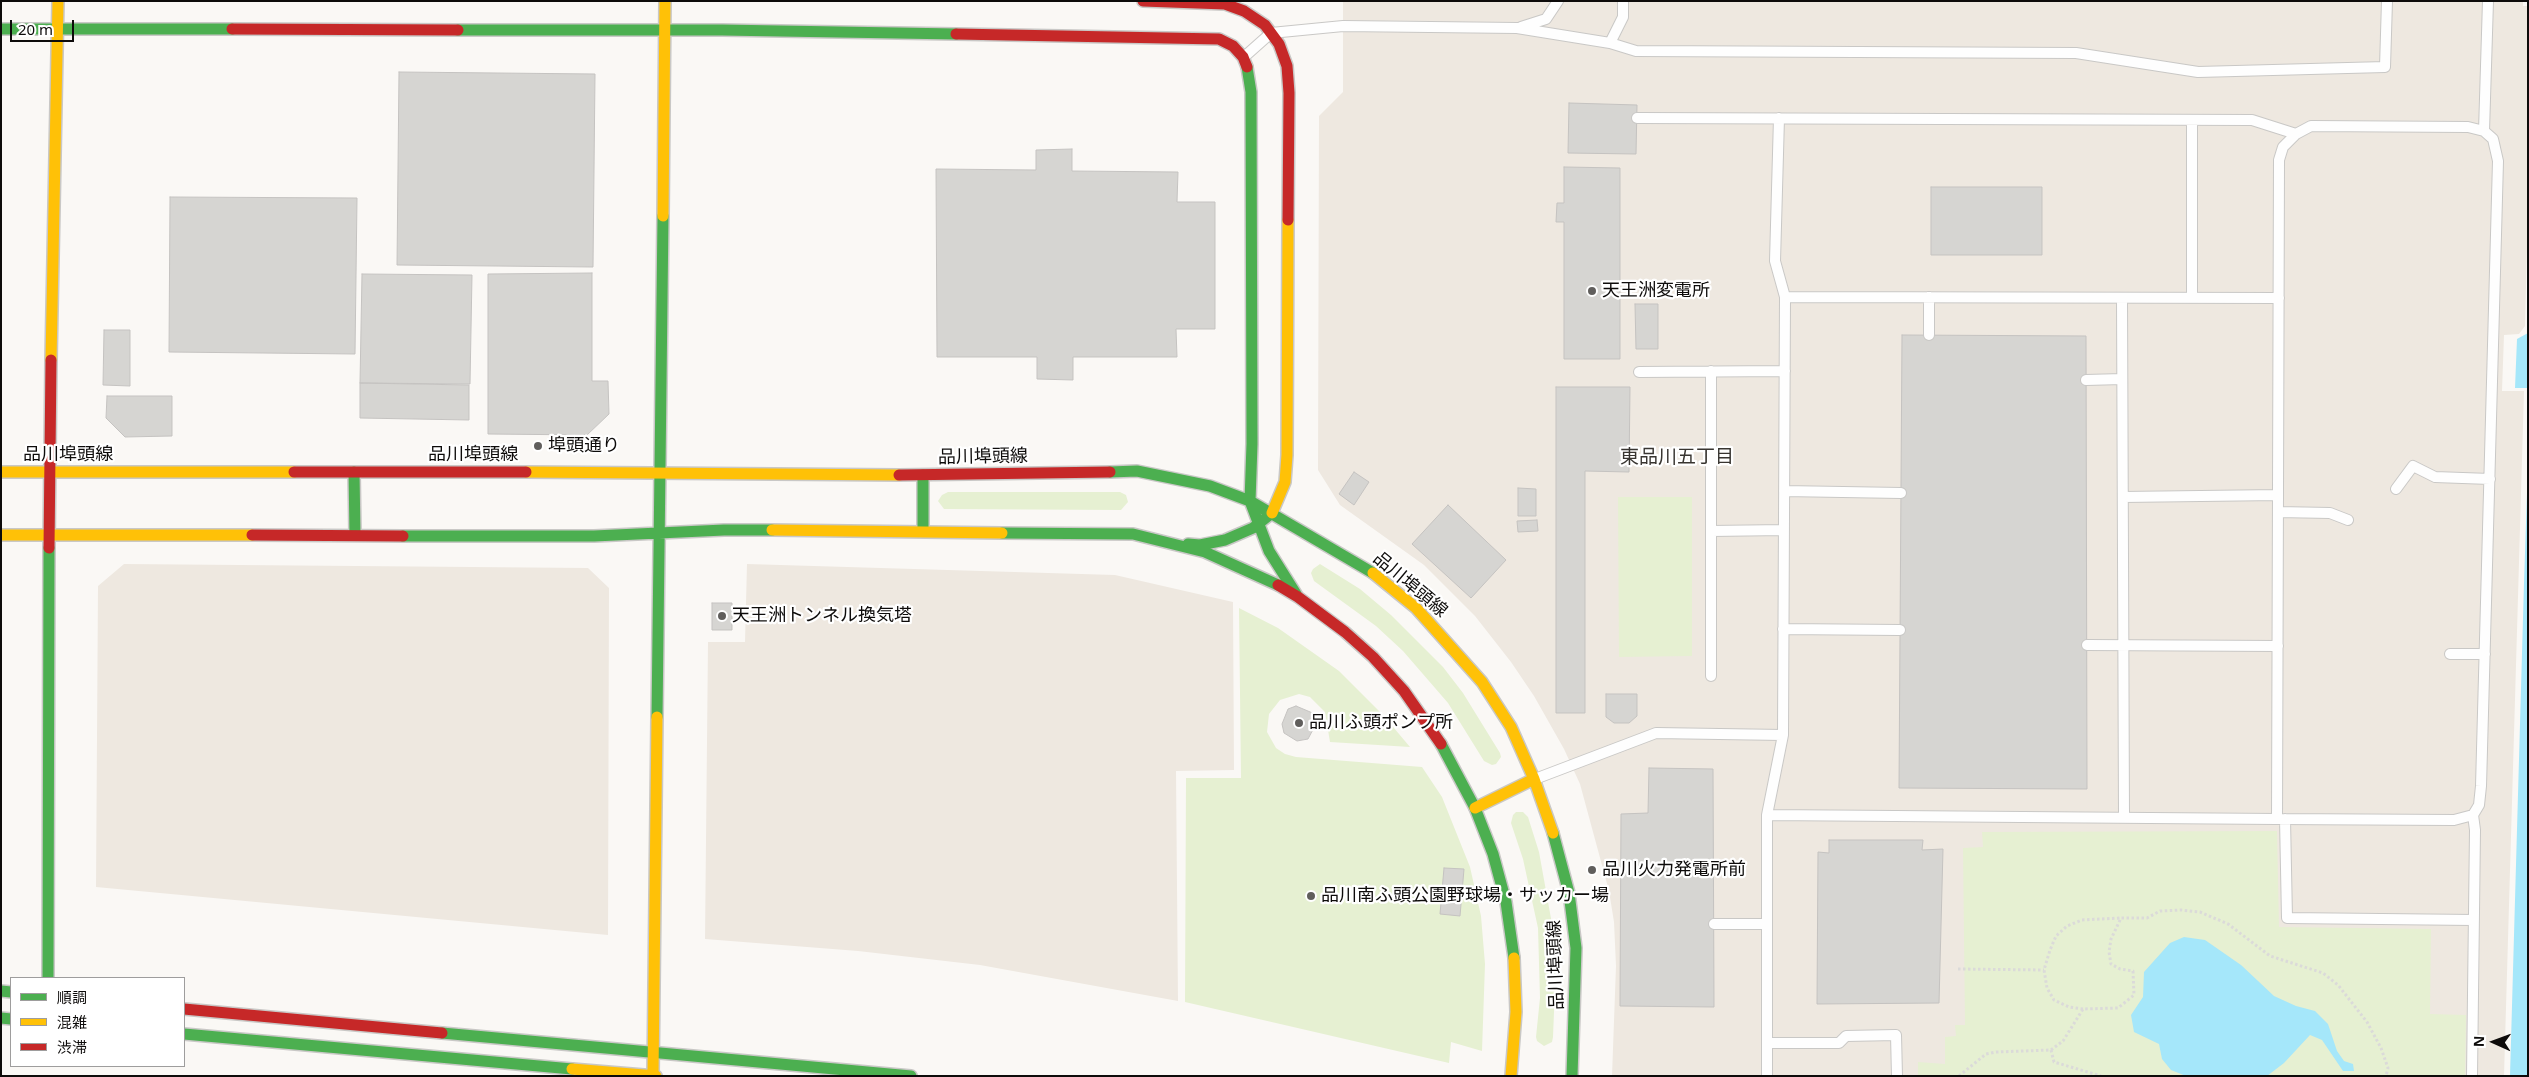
<!DOCTYPE html>
<html>
<head>
<meta charset="utf-8">
<style>
  body { margin:0 }
  #map { position:relative; width:2529px; height:1077px; overflow:hidden; background:#faf8f5; font-family:"Noto Sans","Noto Sans JP",sans-serif }
  canvas { display:block }
  .frame { position:absolute; inset:0; border:2px solid #0d0b0a; pointer-events:none }
  .legend { position:absolute; left:10px; top:977px; width:175px; height:90px; box-sizing:border-box; background:#fff; border:1px solid #9e9d9d; margin:0; padding:6px 9px; list-style:none; font-size:15px; color:#0d0b0a }
  .legend li { display:flex; align-items:center; gap:10px; height:25px }
  .legend b { width:25px; border:1px solid #9e9d9d }
  .north { position:absolute; left:2469px; top:1017px; width:50px; height:50px; -webkit-text-stroke:4px #fff; paint-order:stroke; rotate:272deg; font-size:14px; font-weight:700; line-height:20px; text-align:center; color:#0d0b0a }
  .north::after { content:''; display:block; margin:auto; width:18px; height:22px; background:#0d0b0a; clip-path:polygon(50% 0,100% 100%,50% 72%,0 100%) }
  .scale { position:absolute; left:10px; top:20px; width:64px; height:22px; box-sizing:border-box; border:2px solid #0d0b0a; border-top:0; padding-left:6px; font-size:15px; line-height:18px; white-space:nowrap; color:#0d0b0a; -webkit-text-stroke:4px #fff; paint-order:stroke }
</style>
</head>
<body>
<div id="map">
<canvas width="2529" height="1077"></canvas>
<div class="frame"></div>
<ul class="legend">
<li><b style="height:6px;background:#4caf50"></b>順調</li>
<li><b style="height:6px;background:#ffc107"></b>混雑</li>
<li><b style="height:6px;background:#c62828"></b>渋滞</li>
</ul>
<div class="north">N</div>
<div class="scale">20 m</div>
</div>
<script>
const ctx = document.querySelector('canvas').getContext('2d');
ctx.lineJoin = 'round';
function fillPath(path, color) { ctx.fillStyle = color; ctx.fill(path, 'evenodd'); }
const shape = rows => new Path2D(rows.map(r => 'M' + r).join(''));
function trace(path, color, width, dash) { ctx.strokeStyle = color; ctx.lineWidth = width; ctx.lineCap = dash ? 'butt' : 'round'; ctx.setLineDash(dash || []); ctx.stroke(path); }
function label(font, color, halo, rows, align = 'center') {
  ctx.font = font + ' "Noto Sans","Noto Sans JP",sans-serif'; ctx.lineWidth = 4.5; ctx.setLineDash([]); ctx.textBaseline = 'middle'; ctx.strokeStyle = halo; ctx.fillStyle = color; for (const [text, x, y, turn = 0] of rows) {
    ctx.save(); ctx.translate(x, y); ctx.rotate((+turn || 0) * Math.PI / 180); ctx.textAlign = isNaN(turn) ? turn : align; if (halo) ctx.strokeText(text, 0, 0); ctx.fillText(text, 0, 0); ctx.restore();
  }
}
const built = shape([
  [1343,1,2523,1,2523,6,2528,6,2528,207,2525,326,2519,334,2504,335,2502,391,2524,391,2504,1076,1612,1076,1616,966,1614,922,1609,891,1580,784,1564,749,1534,696,1511,662,1475,616,1424,565,1340,505,1318,470,1319,116,1343,92],
  [124,564,588,568,609,588,608,935,96,887,98,586],
  [747,564,1115,575,1233,602,1234,770,1176,771,1178,1001,980,965,858,951,705,939,708,642,745,642]
]);
const green = shape([
  [948,492,1120,492,1126,495,1128,502,1121,510,944,509,938,501,942,495],
  [1618,497,1692,497,1692,656,1619,657],
  [1320,564,1360,589,1391,615,1443,667,1463,693,1500,753,1501,757,1496,764,1492,765,1484,761,1448,703,1403,651,1376,626,1314,581,1311,573,1313,569],
  [1239,608,1278,628,1339,671,1383,715,1410,747,1330,742,1325,712,1310,697,1299,694,1280,700,1269,714,1267,732,1276,748,1285,754,1296,757,1422,767,1442,797,1470,867,1481,916,1485,964,1482,1051,1451,1042,1449,1063,1185,1002,1186,778,1241,778],
  [1516,812,1523,812,1528,817,1539,852,1552,924,1556,962,1553,1037,1552,1042,1544,1046,1537,1041,1536,1037,1540,998,1538,928,1523,859,1511,823,1513,815],
  [2277,831,2279,927,2431,929,2430,1014,2466,1015,2465,1076,1918,1076,1918,1062,1945,1064,1945,1037,1956,1036,1955,1025,1965,1025,1963,848,1983,847,1982,832]
]);
const water = shape([
  [2528,333,2528,388,2515,388,2517,339],
  [2528,462,2528,1076,2510,1076,2524,583],
  [2184,937,2205,940,2241,965,2274,996,2296,1006,2315,1011,2328,1024,2337,1051,2344,1061,2353,1064,2354,1071,2343,1071,2322,1040,2310,1035,2284,1063,2267,1076,2186,1076,2171,1070,2162,1059,2159,1044,2134,1032,2131,1015,2143,997,2144,972,2170,943]
]);
const building = shape([
  [399,72,595,74,593,267,397,265,399,72],
  [1569,103,1637,105,1636,154,1568,153,1569,103],
  [1072,149,1072,171,1178,172,1177,202,1215,202,1215,329,1176,329,1177,357,1073,357,1073,380,1037,379,1037,357,937,357,936,169,1036,170,1036,150,1072,149],
  [1564,167,1620,168,1620,359,1564,359,1564,222,1556,222,1557,203,1564,203,1564,167],
  [1931,187,2042,187,2042,255,1931,255,1931,187],
  [170,197,357,198,355,354,169,352,170,197],
  [592,273,592,381,608,381,609,414,587,435,488,434,488,274,592,273],
  [362,274,472,275,470,384,360,383,362,274],
  [1635,304,1658,304,1658,349,1636,349,1635,304],
  [104,330,130,330,130,386,103,385,104,330],
  [1902,335,2086,336,2087,789,1899,788,1902,335],
  [360,383,469,385,469,420,360,418,360,383],
  [1556,387,1630,387,1629,472,1585,471,1585,713,1556,713,1556,387],
  [107,396,172,396,172,436,125,437,106,418,107,396],
  [1354,472,1369,482,1354,505,1339,494,1354,472],
  [1518,488,1536,489,1536,516,1518,516,1518,488],
  [1448,505,1506,560,1471,598,1412,544,1448,505],
  [1537,520,1538,531,1518,532,1517,521,1537,520],
  [712,603,732,603,732,630,712,630,712,603],
  [1606,694,1637,694,1637,716,1629,723,1614,723,1606,717,1606,694],
  [1296,706,1315,714,1317,722,1308,739,1297,741,1284,733,1282,724,1288,709,1296,706],
  [1649,768,1713,769,1714,1007,1620,1006,1621,814,1648,813,1649,768],
  [1829,840,1923,840,1922,850,1943,849,1939,1003,1817,1004,1818,852,1829,853,1829,840],
  [1444,868,1464,869,1460,916,1440,914,1444,868]
]);
const path = shape([
  [1958,969,2044,970],
  [2083,1009,2069,1007,2054,1000,2047,988,2044,970,2050,950,2056,936,2067,926,2082,920,2121,918],
  [2051,1050,2054,1062,2101,1076],
  [1959,1076,1986,1054,1996,1052,2051,1050,2063,1041,2083,1009,2118,1008,2134,995,2133,971,2120,969,2111,964,2109,952,2111,939,2121,918,2147,918,2160,911,2181,910,2200,912,2228,924,2270,956,2323,973,2338,985,2367,1022,2381,1048,2388,1068,2386,1076]
]);
const lane = shape([
  [1521,27,1546,19,1558,1],
  [1610,43,1623,17,1623,1],
  [1244,57,1271,33,1343,26,1517,28,1610,43,1636,51,2076,53,2198,72,2385,67,2387,1],
  [1637,118,2252,120,2296,134],
  [2192,120,2192,298],
  [2484,131,2488,1],
  [1785,297,2279,298],
  [2122,298,2124,817],
  [1929,335,1929,297],
  [1639,372,1785,371],
  [2086,380,2122,379],
  [2396,489,2413,466,2435,477,2490,479],
  [1784,491,1901,493],
  [2123,497,2278,495],
  [2278,512,2330,513,2348,520],
  [1711,531,1784,530],
  [1783,629,1900,630],
  [2087,645,2278,646],
  [2450,654,2485,654],
  [1711,676,1711,371],
  [1535,779,1656,733,1783,735],
  [1767,815,2277,819,2454,820,2473,815,2479,805,2481,786,2498,161,2493,139,2484,131,2468,127,2311,126,2296,134,2283,147,2279,160,2277,819],
  [2285,819,2287,918,2474,920],
  [1714,924,1767,924],
  [1767,1043,1839,1043,1846,1036,1896,1035,1897,1076],
  [1767,1076,1767,815,1783,735,1785,297,1775,261,1779,118],
  [2472,1076,2475,830,2473,815]
]);
const fast = shape([
  [1,29,232,29],
  [458,30,722,30,956,34],
  [1247,67,1251,92,1252,444,1250,501,1269,551,1296,594],
  [354,472,355,535],
  [1110,472,1137,471,1210,486,1250,501,1373,573],
  [923,475,923,531],
  [1002,533,1133,534,1205,552,1278,585],
  [403,536,594,536,724,530,772,530],
  [1188,544,1200,545,1225,540,1253,528,1272,513],
  [657,717,663,216],
  [1441,744,1475,808,1493,854,1506,902,1514,958],
  [1553,833,1569,893,1576,948,1572,1076],
  [48,978,49,548],
  [1,991,11,992],
  [1,1018,11,1019],
  [442,1033,911,1076],
  [184,1034,572,1069]
]);
const slow = shape([
  [663,216,665,1],
  [51,360,58,1],
  [1,472,294,472],
  [526,472,899,475],
  [1272,513,1285,482,1287,455,1288,220],
  [772,530,1002,533],
  [1,535,252,535],
  [1373,573,1416,608,1482,682,1511,727,1534,779,1553,833],
  [1475,808,1534,779],
  [572,1069,656,1076],
  [653,1075,657,717],
  [1511,1076,1516,1012,1514,958]
]);
const jam = shape([
  [1143,1,1225,4,1244,11,1265,25,1279,44,1287,66,1289,93,1288,220],
  [232,29,458,30],
  [956,34,1219,39,1233,46,1243,57,1247,67],
  [294,472,526,472],
  [899,475,1110,472],
  [252,535,403,536],
  [49,548,51,360],
  [1278,585,1298,597,1345,632,1373,657,1404,691,1441,744],
  [184,1009,442,1033]
]);
const markers = [
  [1592,291,5,"#605e5c"],
  [538,446,5,"#605e5c"],
  [722,616,5,"#605e5c"],
  [1299,723,5,"#605e5c"],
  [1592,870,5,"#605e5c"],
  [1311,896,5,"#605e5c"]
];
const poiNames = [
  ["天王洲変電所",1602,291],
  ["埠頭通り",548,446],
  ["天王洲トンネル換気塔",732,616],
  ["品川ふ頭ポンプ所",1309,723],
  ["品川火力発電所前",1602,870],
  ["品川南ふ頭公園野球場・サッカー場",1321,896]
];
const streetNames = [
  ["品川埠頭線",68,455],
  ["品川埠頭線",473,455],
  ["品川埠頭線",983,457,-1],
  ["品川埠頭線",1410,585,40],
  ["品川埠頭線",1556,965,-92]
];
const neighbourhoodNames = [
  ["東品川五丁目",1677,458]
];
fillPath(built, '#eee8e0');
fillPath(green, '#e6f0d2');
fillPath(water, '#a5e7fa');
fillPath(building, '#d6d5d2');
trace(building, '#c5c3c1', 1);
trace(lane, '#c9c8c6', 12);
trace(fast, '#c9c8c6', 14);
trace(slow, '#c9c8c6', 14);
trace(jam, '#c9c8c6', 14);
trace(path, '#dbdad9', 3, [2.5, 2.5]);
trace(lane, '#fefefe', 10);
trace(fast, '#4caf50', 11);
trace(slow, '#ffc107', 11);
trace(jam, '#c62828', 11);
for (const [x, y, r, color] of markers) { const dot = new Path2D(); dot.arc(x, y, r, 0, 2 * Math.PI); ctx.fillStyle = color; ctx.fill(dot); trace(dot, '#fff', 2); }
label('18px', '#0d0b0a', '#fff', poiNames, 'left');
label('18px', '#0d0b0a', '#fff', streetNames);
label('19px', '#383531', '#fff', neighbourhoodNames);
</script>
</body>
</html>
